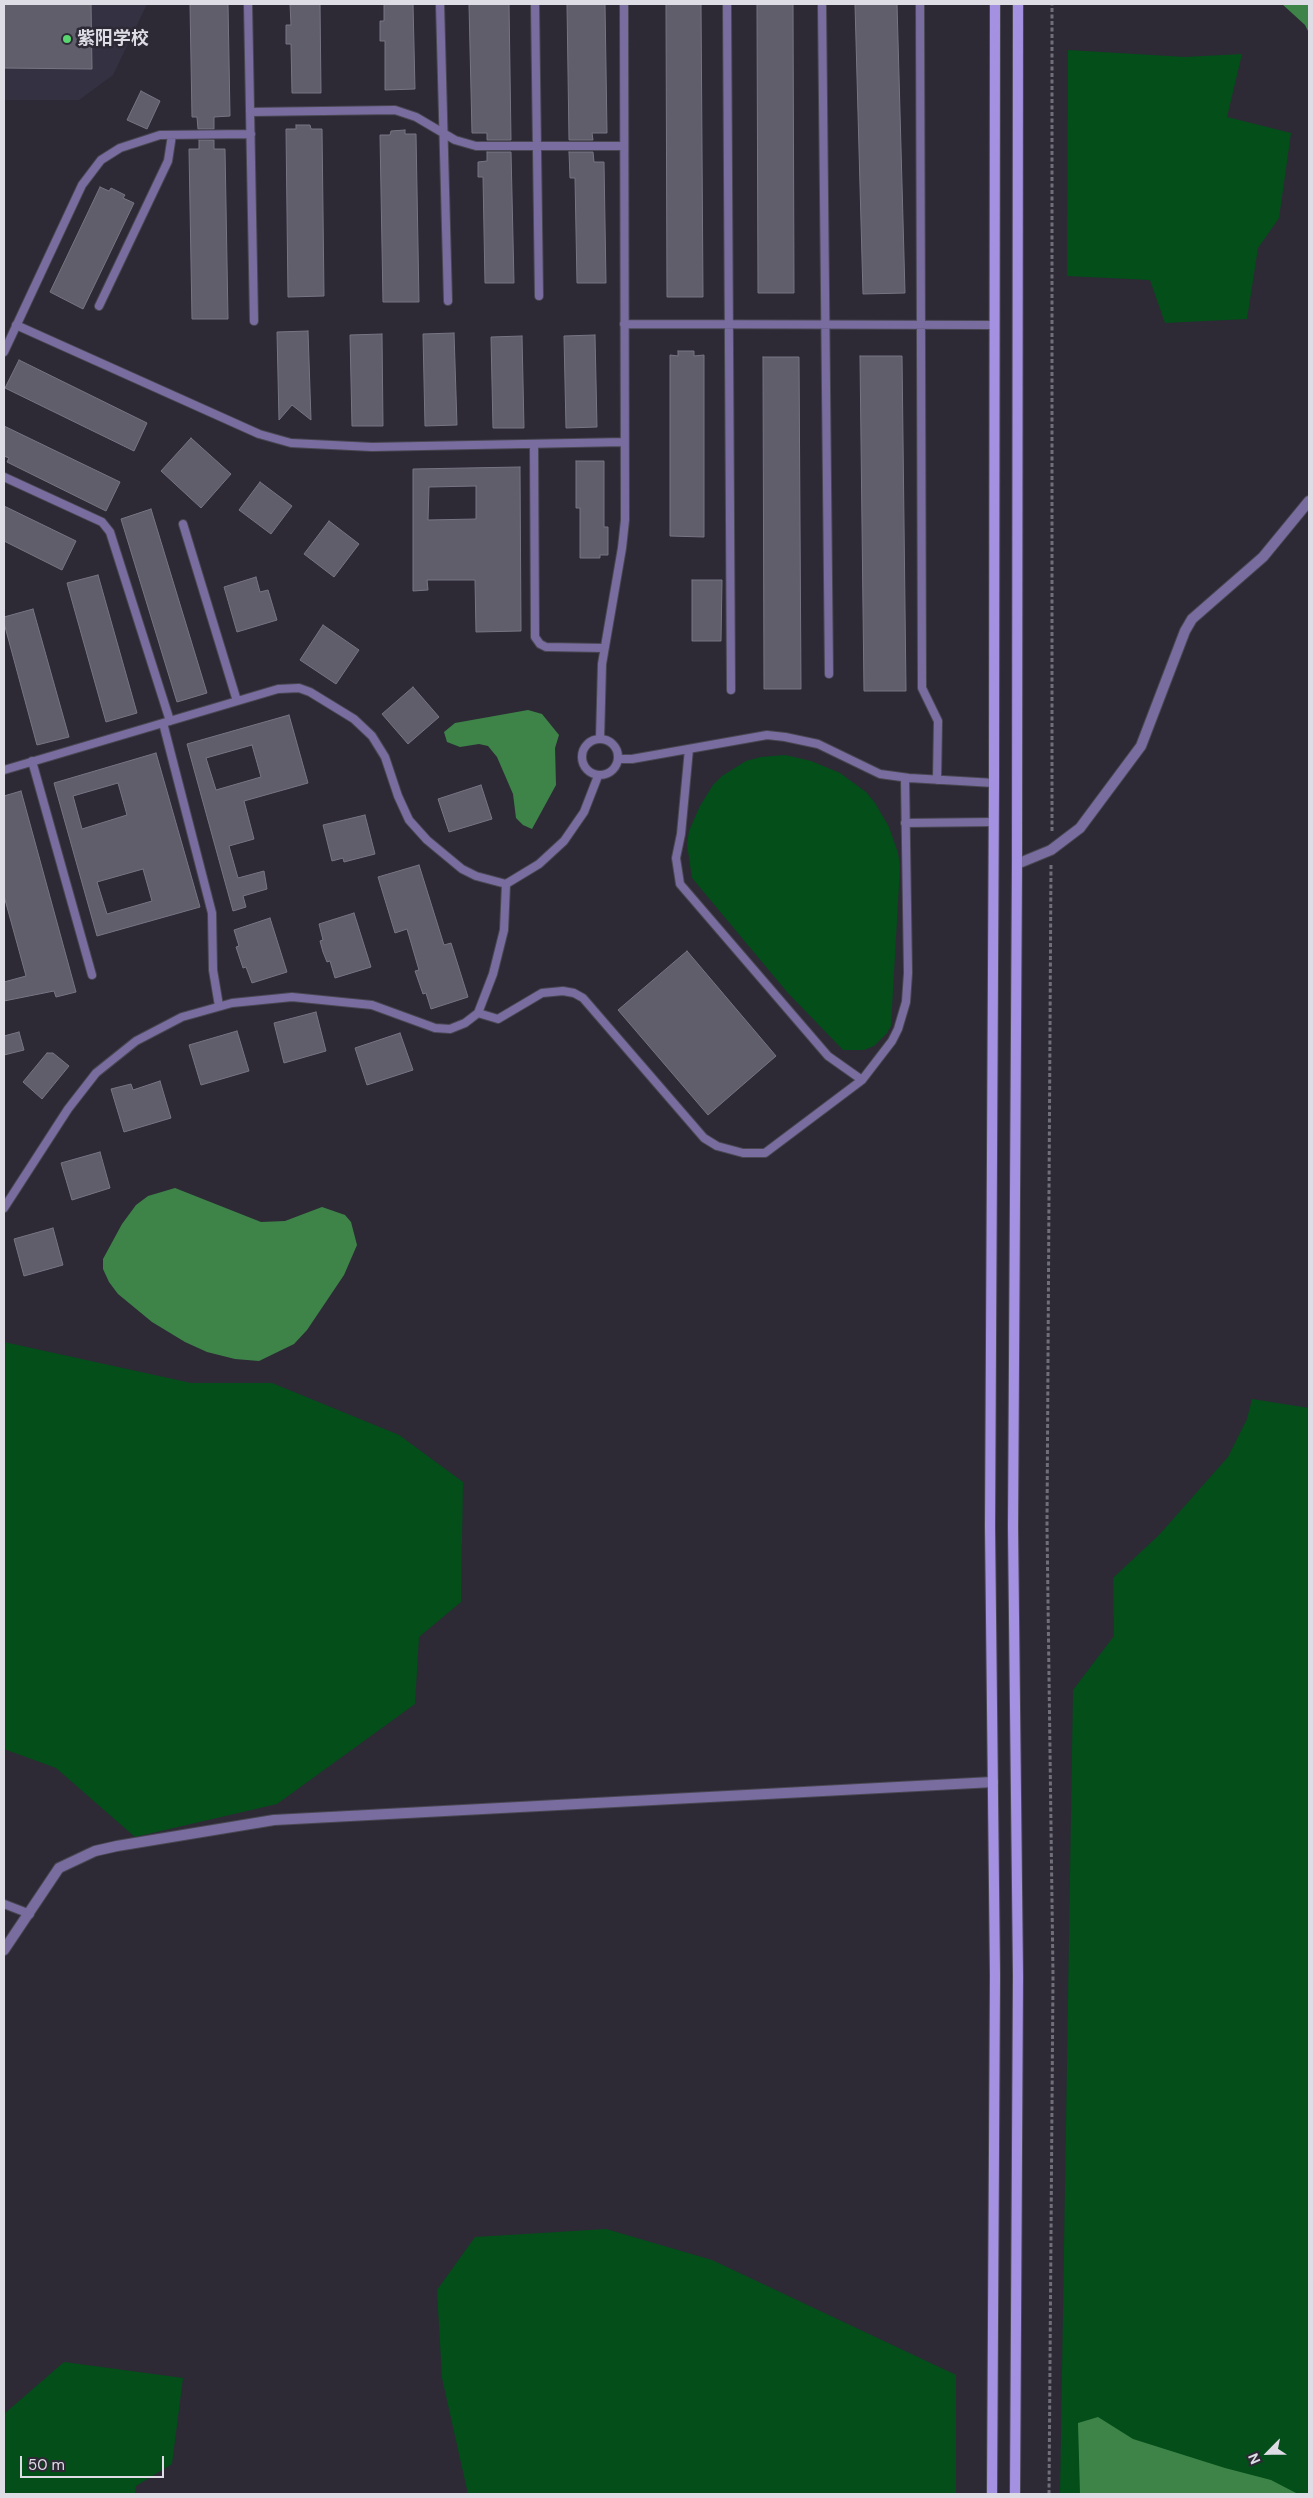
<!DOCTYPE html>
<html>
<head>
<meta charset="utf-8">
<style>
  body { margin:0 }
  #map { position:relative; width:1313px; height:2498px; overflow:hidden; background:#2d2a36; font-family:"DM Sans",sans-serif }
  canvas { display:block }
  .frame { position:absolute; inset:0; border:5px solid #dedde5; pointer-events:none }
  .north { position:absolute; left:1243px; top:2428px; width:50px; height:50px; -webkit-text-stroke:4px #2d2a36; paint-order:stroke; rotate:247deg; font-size:14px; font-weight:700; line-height:20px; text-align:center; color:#dedde5 }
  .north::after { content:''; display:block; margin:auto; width:18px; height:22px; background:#dedde5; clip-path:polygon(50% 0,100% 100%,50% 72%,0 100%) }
  .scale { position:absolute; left:20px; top:2456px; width:144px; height:22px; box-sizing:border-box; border:2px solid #dedde5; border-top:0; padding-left:6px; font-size:15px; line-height:18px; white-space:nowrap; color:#dedde5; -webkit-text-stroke:4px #2d2a36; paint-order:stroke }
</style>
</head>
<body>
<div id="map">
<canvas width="1313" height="2498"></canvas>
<div class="frame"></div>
<div class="north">N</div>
<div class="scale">50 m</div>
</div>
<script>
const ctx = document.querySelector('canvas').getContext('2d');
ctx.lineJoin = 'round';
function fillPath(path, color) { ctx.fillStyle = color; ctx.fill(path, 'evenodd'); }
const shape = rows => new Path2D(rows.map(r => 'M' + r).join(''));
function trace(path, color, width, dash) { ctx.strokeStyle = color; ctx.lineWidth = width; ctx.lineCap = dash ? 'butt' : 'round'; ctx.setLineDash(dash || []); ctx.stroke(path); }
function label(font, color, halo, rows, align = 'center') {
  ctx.font = font + ' "DM Sans","Noto Sans SC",sans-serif'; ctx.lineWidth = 5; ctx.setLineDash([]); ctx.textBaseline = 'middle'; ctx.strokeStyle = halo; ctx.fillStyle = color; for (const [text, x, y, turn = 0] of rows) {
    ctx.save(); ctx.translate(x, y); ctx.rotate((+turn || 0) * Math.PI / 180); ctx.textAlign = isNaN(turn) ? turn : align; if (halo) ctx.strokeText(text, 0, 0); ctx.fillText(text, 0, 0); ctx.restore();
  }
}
const built = shape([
  [4,4,147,4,113,75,79,100,4,100]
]);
const green = shape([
  [1068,50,1185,57,1242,54,1227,117,1291,133,1279,218,1258,248,1247,319,1165,323,1150,280,1067,276],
  [785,755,811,761,840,773,866,792,875,803,889,827,898,853,900,867,891,1026,887,1033,874,1046,864,1050,843,1050,787,992,692,878,687,844,689,831,700,806,713,785,722,776,746,761,761,757],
  [4,1342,191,1383,272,1383,399,1435,463,1482,461,1602,419,1637,415,1704,277,1804,135,1837,56,1768,4,1749],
  [1252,1399,1309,1408,1309,2494,1060,2494,1073,1690,1114,1636,1113,1578,1159,1535,1228,1457,1247,1419],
  [606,2229,712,2260,956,2375,956,2494,468,2494,442,2378,437,2290,475,2237],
  [64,2362,183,2378,172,2464,136,2486,135,2494,4,2494,4,2414]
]);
const water = shape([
  [1282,4,1309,4,1309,33,1305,25],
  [528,710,542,714,559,735,555,748,556,785,532,829,523,825,516,818,513,794,497,757,488,746,479,744,460,747,447,742,444,732,455,723],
  [175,1188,261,1222,285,1221,322,1207,345,1215,351,1222,357,1245,344,1275,307,1330,294,1344,259,1361,235,1359,207,1352,185,1342,152,1322,118,1294,109,1282,103,1269,103,1259,122,1224,136,1205,148,1196],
  [1098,2417,1133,2439,1225,2468,1271,2480,1298,2494,1080,2494,1078,2423]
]);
const building = shape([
  [4,4,91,4,92,69,4,68,4,4],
  [190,4,228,4,230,116,214,117,214,129,198,129,197,117,192,117,190,4],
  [290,4,320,4,321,93,292,93,291,44,286,44,286,25,291,25,290,4],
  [384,4,413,4,415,89,385,90,385,41,380,41,380,21,384,21,384,4],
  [469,4,509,4,511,140,487,140,487,133,472,133,469,4],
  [567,4,605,4,607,133,592,133,593,140,569,140,567,4],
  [666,4,701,4,703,297,667,297,666,4],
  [757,4,793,4,794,293,758,293,757,4],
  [855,4,897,4,905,293,863,294,855,4],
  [141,91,160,101,147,129,127,120,141,91],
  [296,125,310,125,311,129,322,129,324,296,288,297,286,129,296,129,296,125],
  [405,130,405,134,416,134,419,302,383,302,380,135,390,135,391,131,405,130],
  [199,140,214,140,214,149,225,149,228,319,192,319,189,149,199,149,199,140],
  [487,152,511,152,514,283,485,283,483,177,478,177,478,162,487,161,487,152],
  [569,152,593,152,594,162,604,162,606,283,577,283,575,178,570,178,569,152],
  [100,187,109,191,111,188,125,195,123,198,134,203,83,309,50,292,100,187],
  [308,331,311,420,292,405,279,420,277,332,308,331],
  [454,333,457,425,425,426,423,334,454,333],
  [382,334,383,426,352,426,350,335,382,334],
  [595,335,597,427,566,428,564,336,595,335],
  [522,336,524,428,493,428,491,337,522,336],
  [678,351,694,351,694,356,704,355,704,537,670,536,670,355,678,356,678,351],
  [860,356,902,356,906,691,864,691,860,356],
  [763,357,799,357,801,689,764,689,763,357],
  [19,360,147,423,134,451,5,388,19,360],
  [4,426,120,482,106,511,7,462,9,458,4,456,4,426],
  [191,438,231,474,201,508,161,471,191,438],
  [576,461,604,461,604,527,608,527,608,555,600,555,600,558,580,558,580,508,576,508,576,461],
  [520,467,521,631,476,632,475,580,427,580,428,590,413,591,413,469,520,467],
  [476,486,476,519,428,520,429,487,476,486],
  [260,482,292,506,271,534,239,510,260,482],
  [4,506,76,541,62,570,4,541,4,506],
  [151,509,207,693,177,702,121,519,151,509],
  [329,521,359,544,334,577,304,554,329,521],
  [98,575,137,713,106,722,67,583,98,575],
  [256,577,260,592,268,590,277,620,237,632,224,587,256,577],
  [692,580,722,580,721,641,692,641,692,580],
  [33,609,69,737,37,745,4,623,4,617,33,609],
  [323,625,359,650,336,684,300,660,323,625],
  [413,687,439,717,408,744,382,714,413,687],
  [289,715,308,783,244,801,254,839,229,846,238,878,264,871,267,889,243,896,246,907,233,911,187,744,289,715],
  [252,745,261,777,216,790,206,758,252,745],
  [156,753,200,907,97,936,54,783,156,753],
  [118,783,127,815,82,829,73,796,118,783],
  [143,869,152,901,107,914,97,882,143,869],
  [481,785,492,819,449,832,438,799,481,785],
  [21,791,76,992,56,997,54,991,4,1001,4,982,26,976,4,896,4,796,21,791],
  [365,815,375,854,344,862,343,858,332,861,323,825,365,815],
  [419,865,444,945,451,943,468,997,431,1009,426,993,423,994,415,971,419,970,407,929,395,933,378,877,419,865],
  [354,913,371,967,335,978,330,961,327,962,323,952,320,941,323,940,319,924,354,913],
  [270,918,287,972,252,983,246,967,243,968,236,947,239,946,234,930,270,918],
  [687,951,776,1056,708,1115,618,1010,687,951],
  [316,1012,326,1051,284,1063,274,1023,316,1012],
  [237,1031,249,1071,201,1085,189,1045,237,1031],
  [19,1032,24,1050,4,1055,4,1036,19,1032],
  [400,1033,413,1070,367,1085,355,1048,400,1033],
  [47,1053,53,1053,69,1066,42,1099,23,1082,47,1053],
  [160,1081,171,1118,124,1132,111,1089,131,1084,133,1090,160,1081],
  [100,1152,110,1188,72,1200,61,1163,100,1152],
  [53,1228,63,1265,24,1276,14,1239,53,1228]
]);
const path = shape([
  [1052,831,1052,4],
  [1049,2494,1053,1976,1047,1526,1051,865]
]);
const service = shape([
  [248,4,254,321],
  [440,4,448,301],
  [535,4,539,296],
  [727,4,731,690],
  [822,4,829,674],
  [920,4,922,688,938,721,937,780],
  [250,112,395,110,416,117,455,140,476,146,624,146],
  [99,306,168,161,172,135],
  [624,324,994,325],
  [16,325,259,434,291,443,372,447,624,442],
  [4,352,82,185,101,160,120,148,160,135,251,134],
  [534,444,535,637,540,644,546,647,604,648],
  [4,477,102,522,110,532,170,721],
  [183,524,237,701],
  [163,723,212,913,213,970,219,1006],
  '582 757a18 18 0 1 1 36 0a18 18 0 1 1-36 0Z',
  [600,739,602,664,622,548,625,520,624,4],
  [689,749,681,834,676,858,680,884,828,1056,862,1080],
  [618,759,632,759,767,735,785,737,818,744,880,774,909,778,994,783],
  [32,761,92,975],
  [4,770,278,689,299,688,310,692,354,719,372,736,385,757,398,796,409,820,427,840,462,869,476,876,506,884,539,864,564,841,584,812,598,776],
  [905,823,994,822],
  [478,1013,498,1019,542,993,563,991,574,993,583,998,704,1138,717,1146,743,1153,765,1153,862,1080,892,1041,898,1029,906,1002,908,973,905,778],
  [4,1208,68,1109,96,1073,136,1041,182,1017,232,1003,292,997,372,1005,435,1028,450,1029,465,1023,478,1013,493,974,504,930,506,884],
  [4,1904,30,1914]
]);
const minor = shape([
  [1017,864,1051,850,1080,828,1141,746,1185,631,1192,619,1263,557,1309,501],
  [4,1950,59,1868,95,1851,117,1846,274,1820,993,1782]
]);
const secondary = shape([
  [992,2494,995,1976,990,1526,994,783,995,4],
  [1015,2494,1018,1976,1013,1526,1017,864,1018,4]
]);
const markers = [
  [67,39,5,"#59d56f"]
];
const poiNames = [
  ["紫阳学校",77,39]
];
fillPath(built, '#343143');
fillPath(green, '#034e19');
fillPath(water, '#3e8449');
fillPath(building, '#615e6c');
trace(building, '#787583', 1);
trace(service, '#494752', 10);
trace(minor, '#494752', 12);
trace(secondary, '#494752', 12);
trace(path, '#706e78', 3, [4, 2.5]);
trace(service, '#796da0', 8);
trace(minor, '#796da0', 10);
trace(secondary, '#a591e2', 10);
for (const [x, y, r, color] of markers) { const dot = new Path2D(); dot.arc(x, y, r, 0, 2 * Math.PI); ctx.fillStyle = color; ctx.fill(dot); trace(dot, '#2d2a36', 2); }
label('bold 18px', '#dedde5', '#2d2a36', poiNames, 'left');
</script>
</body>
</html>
